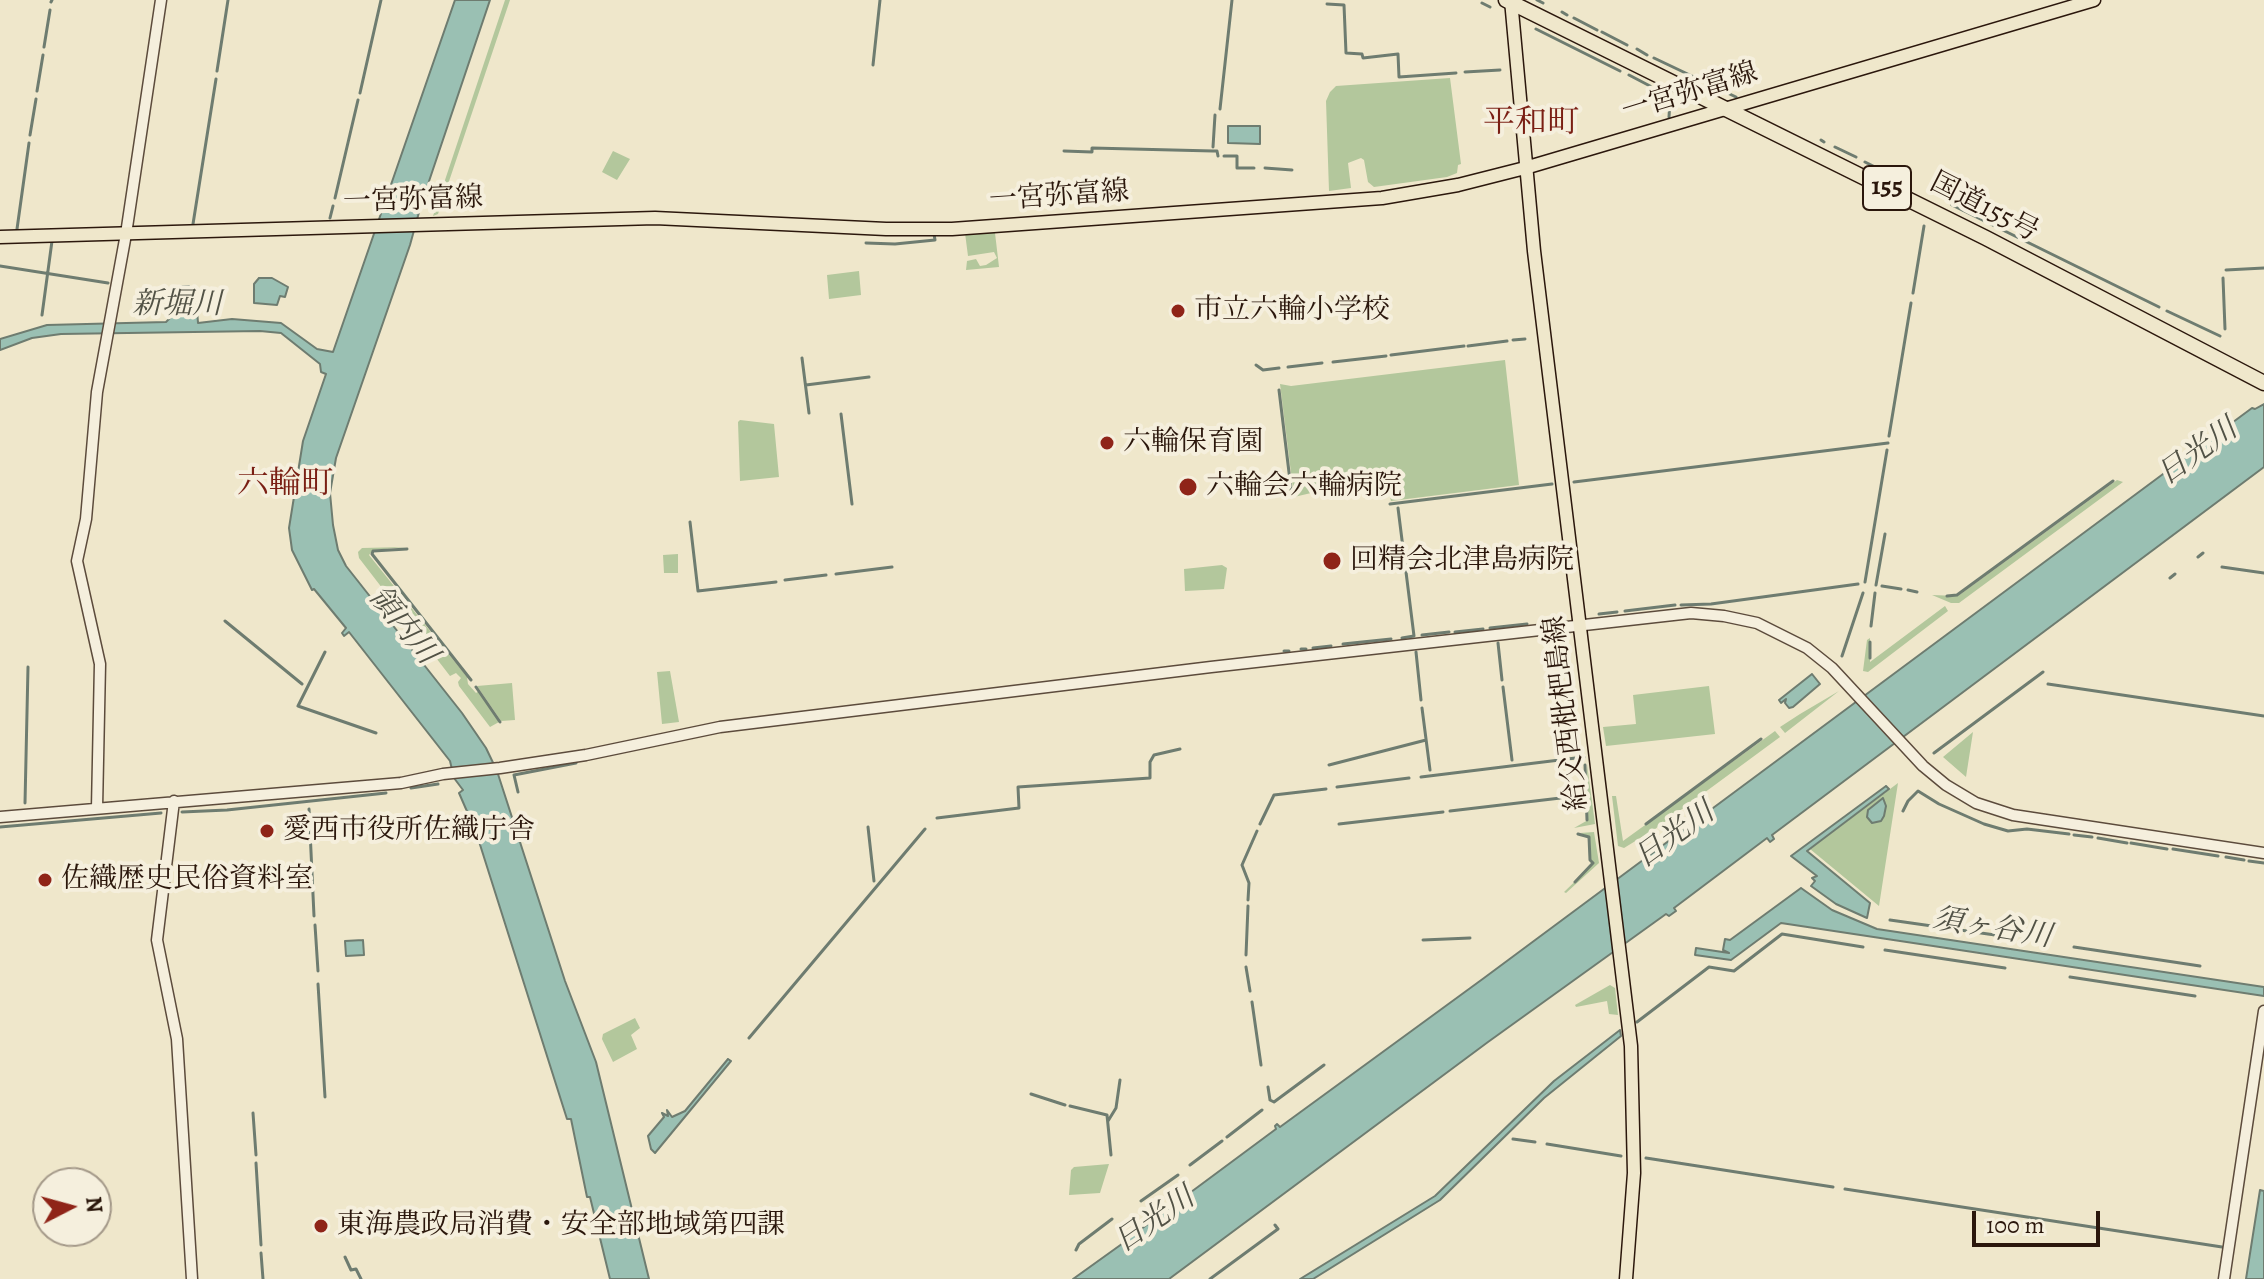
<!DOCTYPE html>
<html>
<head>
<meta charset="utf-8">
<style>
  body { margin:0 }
  #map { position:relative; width:2264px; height:1279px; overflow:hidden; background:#efe7cb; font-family:Alegreya,serif }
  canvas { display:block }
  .north { position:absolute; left:32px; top:1167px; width:80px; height:80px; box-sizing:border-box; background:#f5efdd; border:2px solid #a49989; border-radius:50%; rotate:84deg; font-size:22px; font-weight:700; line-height:32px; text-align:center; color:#2b170c }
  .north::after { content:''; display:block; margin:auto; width:28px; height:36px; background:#8f2418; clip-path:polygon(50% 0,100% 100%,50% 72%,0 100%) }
  .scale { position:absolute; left:1972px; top:1211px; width:128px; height:36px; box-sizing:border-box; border:4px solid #2b170c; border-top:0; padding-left:10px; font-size:24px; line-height:28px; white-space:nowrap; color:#2b170c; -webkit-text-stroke:6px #f5efdd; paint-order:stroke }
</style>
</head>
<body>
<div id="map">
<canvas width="2264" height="1279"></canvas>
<div class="north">N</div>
<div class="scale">100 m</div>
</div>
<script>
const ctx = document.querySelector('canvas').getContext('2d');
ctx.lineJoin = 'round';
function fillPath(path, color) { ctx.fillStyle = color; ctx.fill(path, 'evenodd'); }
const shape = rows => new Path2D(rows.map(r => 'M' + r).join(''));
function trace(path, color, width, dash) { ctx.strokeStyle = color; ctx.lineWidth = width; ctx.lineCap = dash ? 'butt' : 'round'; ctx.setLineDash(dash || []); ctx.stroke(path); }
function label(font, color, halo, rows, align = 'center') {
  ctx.font = font + ' Alegreya,"Noto Serif JP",serif'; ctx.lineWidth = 8; ctx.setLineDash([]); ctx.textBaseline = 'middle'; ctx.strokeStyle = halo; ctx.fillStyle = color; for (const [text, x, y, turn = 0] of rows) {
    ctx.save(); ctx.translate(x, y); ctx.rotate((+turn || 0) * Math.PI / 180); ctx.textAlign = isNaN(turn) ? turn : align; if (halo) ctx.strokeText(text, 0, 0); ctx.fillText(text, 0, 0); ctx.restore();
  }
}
const green = shape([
  [505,0,510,0,438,214,433,216],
  [1450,78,1461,164,1458,165,1457,173,1447,177,1374,187,1368,182,1364,160,1361,158,1348,163,1351,188,1329,191,1326,101,1330,92,1336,86],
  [613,151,630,159,617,180,602,172],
  [965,233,995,233,999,267,966,270,967,261,976,259,980,266,986,265,997,258,994,252,968,256],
  [859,271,861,295,829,299,827,275],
  [1505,360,1519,485,1391,501,1384,476,1294,497,1280,384,1291,386],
  [740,420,774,424,779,477,740,481,738,422],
  [2117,480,2123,482,1959,603,1951,603,1932,595,1958,596],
  [405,547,373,550,369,555,467,677,468,684,476,693,479,691,491,707,499,722,490,727,459,686,458,682,461,678,456,673,450,676,359,558,358,552,362,548],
  [678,554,678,573,664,573,663,555],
  [1222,565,1227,568,1224,589,1185,591,1184,569],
  [1945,606,1948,611,1868,672,1863,671,1867,640,1870,638,1870,662],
  [670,671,679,722,662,724,657,672],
  [512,683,515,720,501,721,477,686],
  [1709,686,1715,734,1606,746,1603,727,1636,724,1633,695],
  [1839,691,1785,733,1780,727,1800,714],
  [1775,731,1780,737,1655,829,1624,848,1618,846,1612,796,1616,796,1623,841],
  [1973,732,1966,777,1943,757],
  [1587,764,1595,824,1574,828,1588,820],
  [1898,783,1879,906,1810,849],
  [1594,832,1599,863,1566,893,1564,892,1594,863,1591,860,1590,837,1580,833],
  [1610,985,1615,988,1618,1015,1609,1014,1607,1001,1576,1007,1575,1005],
  [635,1018,640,1028,631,1035,637,1049,613,1062,602,1039,603,1034],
  [1109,1164,1100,1193,1069,1195,1071,1170,1074,1167]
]);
const water = shape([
  [455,0,490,0,421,205,410,245,336,458,330,493,333,525,338,550,346,566,462,713,486,748,497,771,565,981,596,1062,649,1279,610,1279,590,1197,587,1197,571,1119,567,1119,476,832,459,793,463,790,454,778,450,761,349,632,344,636,342,633,346,628,314,589,312,590,292,550,289,528,303,441,326,374,321,372,320,364,281,333,260,331,61,334,32,338,0,350,0,339,47,325,166,322,171,317,170,296,173,290,177,287,189,286,190,295,196,295,198,323,232,319,281,323,317,349,333,352,455,0],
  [1228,126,1260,126,1260,144,1228,143,1228,126],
  [259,278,272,278,288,287,285,297,280,296,277,305,254,303,254,284,259,278],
  [2264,404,2264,467,1772,835,1774,839,1770,842,1767,838,1674,908,1676,911,1669,916,1666,914,1488,1042,1169,1279,1073,1279,1126,1241,1123,1236,1125,1235,1129,1238,1276,1129,1275,1126,1277,1124,1280,1127,1484,978,2252,408,2255,409,2264,404],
  [1812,674,1820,684,1793,707,1789,708,1785,703,1786,699,1781,703,1779,700,1812,674],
  [1886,786,1889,789,1807,851,1870,903,1867,918,1836,904,1811,886,1815,881,1812,878,1817,876,1791,856,1886,786],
  [1883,798,1886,806,1884,816,1881,821,1872,823,1867,817,1868,810,1883,798],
  [1801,888,1832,910,1877,929,2264,987,2264,996,1781,923,1731,960,1695,955,1696,948,1729,953,1723,950,1725,939,1730,940,1801,888],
  [363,940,364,955,346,956,345,941,363,940],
  [1620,1030,1621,1036,1544,1098,1440,1200,1313,1279,1300,1279,1435,1196,1554,1081,1620,1030],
  [728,1059,731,1061,655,1153,651,1149,648,1136,664,1117,662,1113,668,1116,667,1110,672,1117,685,1111,728,1059],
  [2260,1190,2264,1191,2264,1279,2246,1279,2260,1190]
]);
const stream = shape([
  [1537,0,1543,3],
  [51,2,52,0],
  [1482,3,1490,7],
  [1327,4,1344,5,1346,53,1362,54,1363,58,1398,54,1399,77,1456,73],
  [1562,12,1567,15],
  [1574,18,1597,30],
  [1536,29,1620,71],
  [1602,32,1627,45],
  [44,47,50,10],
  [1637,49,1647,55],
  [1654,58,1736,97],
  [873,65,880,0],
  [217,71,228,0],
  [1465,72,1500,70],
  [1629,75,1650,86],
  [1657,90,1670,100,1669,117],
  [37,91,43,55],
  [360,93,381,0],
  [1220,109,1232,0],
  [30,135,36,99],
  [1821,140,1824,142],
  [1213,147,1215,115],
  [1835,147,1856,157],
  [1064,151,1092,152,1092,148,1213,151,1217,151,1218,156],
  [1224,156,1237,156,1237,168,1254,168],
  [1865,162,1877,168],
  [1265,168,1292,170],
  [1887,173,1907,183],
  [335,198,358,100],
  [1952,205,2159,307],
  [330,218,333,206],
  [193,224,216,79],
  [17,229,29,143],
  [866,243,895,244,935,240,934,234],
  [0,266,108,283],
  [2226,270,2264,268],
  [2223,278,2225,329],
  [1913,293,1924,226],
  [2167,311,2220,336],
  [42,315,52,241],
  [1513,340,1525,339],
  [1468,346,1507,341],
  [1391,355,1464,346],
  [802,358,809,413],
  [1333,362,1386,356],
  [1256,365,1263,370,1279,368],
  [1288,367,1322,363],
  [806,385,869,377],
  [1279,390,1292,497],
  [841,414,852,504],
  [1889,436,1911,303],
  [1574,482,1888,443],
  [1390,504,1552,484],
  [1398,508,1414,636,1402,638],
  [690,522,698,591,776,582],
  [407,549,373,551,372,554,471,680],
  [2198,557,2203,553],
  [2222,567,2264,573],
  [836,574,892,567],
  [2170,578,2175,574],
  [785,580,826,575],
  [1865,582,1887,450],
  [1876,585,1885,534],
  [1882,586,1901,589],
  [1908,590,1917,592],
  [1947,596,1957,595,2113,481],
  [1681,605,1711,604,1858,584],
  [1625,611,1675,605],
  [1599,614,1617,612],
  [225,621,302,684],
  [1546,621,1560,620],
  [1871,626,1875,593],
  [1490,628,1527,624],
  [1455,632,1483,629],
  [1422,635,1449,632],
  [1498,643,1502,680],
  [1343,644,1391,639],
  [1313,648,1331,646],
  [1301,649,1306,649],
  [1284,651,1289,651],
  [325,652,298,706,376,733],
  [1416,652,1421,700],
  [1842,656,1863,593],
  [1870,658,1870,642],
  [2048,684,2264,716],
  [476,687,500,722],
  [1503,687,1512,760],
  [1422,708,1430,770],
  [1934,753,2043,672],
  [1329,765,1426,740],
  [1585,765,1587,820],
  [1421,777,1584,757],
  [1337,787,1409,778],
  [411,788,438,784],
  [518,792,514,775,576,763],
  [25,803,28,667],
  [309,809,314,916],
  [1450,811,1586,795],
  [1903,811,1908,801,1918,791,1939,804,1984,824,2008,831,2027,829,2069,834],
  [182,812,227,810,386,793],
  [937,818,1019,808,1018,787,1150,778,1150,762,1154,755,1180,749],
  [1260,824,1274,795,1326,789],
  [1339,824,1443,812],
  [1646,824,1761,739],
  [0,827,161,813],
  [868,827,874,881],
  [2074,835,2092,837],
  [2098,838,2127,843],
  [2131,843,2167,849],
  [2173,849,2218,856],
  [2226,857,2244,860],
  [2249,861,2264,863],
  [1575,882,1593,863,1590,860,1589,837,1578,834],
  [1248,900,1249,883,1242,865,1257,831],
  [1890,920,2009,937],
  [315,925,318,971],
  [1423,940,1470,938],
  [2074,947,2200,966],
  [1885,950,2005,968],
  [1246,955,1248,906],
  [1246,967,1250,991],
  [2070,977,2195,996],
  [318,984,325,1097],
  [1252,1002,1261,1065],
  [1637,1022,1709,967,1734,971,1782,934,1863,947],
  [749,1038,925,829],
  [1268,1087,1270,1100,1274,1102,1324,1065],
  [1031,1094,1065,1105],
  [1070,1106,1107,1115,1111,1155],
  [253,1113,256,1155],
  [1108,1121,1116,1108,1120,1080],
  [1227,1137,1262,1110],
  [1513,1139,1535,1142],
  [1547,1144,1621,1156],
  [1646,1158,1833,1187],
  [256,1163,261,1245],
  [1190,1165,1222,1141],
  [1845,1189,2222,1247],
  [1141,1201,1178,1175],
  [1076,1250,1079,1244,1112,1219],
  [261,1253,263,1279],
  [345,1257,351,1270,356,1269,361,1279],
  [1210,1279,1278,1229,1275,1225]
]);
const minor = shape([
  [174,801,157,940,177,1039,192,1279],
  [97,808,100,664,77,561,86,519,97,392,126,234,161,0],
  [0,817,401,783,443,774,500,768,586,755,720,727,1211,667,1691,613,1724,616,1757,623,1807,648,1832,668,1923,766,1946,785,1976,803,2013,815,2264,853],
  [2224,1279,2264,1011]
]);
const major = shape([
  [1511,0,1534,251,1631,1046,1634,1173,1626,1279],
  [0,237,655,218,886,229,952,229,1382,198,1458,185,1525,168,2094,0]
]);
const highway = shape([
  [1506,0,1986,238,2264,383]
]);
const markers = [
  [1178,311,8,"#8f2418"],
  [1107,443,8,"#8f2418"],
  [1188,487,10,"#8f2418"],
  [1332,561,10,"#8f2418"],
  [267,831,8,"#8f2418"],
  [45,880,8,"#8f2418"],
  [321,1226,8,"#8f2418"]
];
const shields = [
  [1887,188,48]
];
const shieldNames = [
  ["155",1887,188]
];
const streetNames = [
  ["一宮弥富線",1690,93,-17],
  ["一宮弥富線",1059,197,-4],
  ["一宮弥富線",413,201,-2],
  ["国道155号",1984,208,27],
  ["給父西枇杷島線",1567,713,-97]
];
const poiNames = [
  ["市立六輪小学校",1194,311],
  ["六輪保育園",1123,443],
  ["六輪会六輪病院",1206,487],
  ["回精会北津島病院",1350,561],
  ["愛西市役所佐織庁舎",283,831],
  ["佐織歴史民俗資料室",61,880],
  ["東海農政局消費・安全部地域第四課",337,1226]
];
const waterNames = [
  ["新堀川",177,306],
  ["日光川",2198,453,-36],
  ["領内川",402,626,51],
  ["日光川",1675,836,-36],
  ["須ヶ谷川",1992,929,9],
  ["日光川",1155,1221,-35]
];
const quarterNames = [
  ["平和町",1531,124],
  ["六輪町",285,485]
];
fillPath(green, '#b3c79c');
fillPath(water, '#9ac0b3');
trace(water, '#6e7c70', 2);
trace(stream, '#6e7c70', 3);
trace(minor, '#5c4b3c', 13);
trace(major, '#2b170c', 15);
trace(highway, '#2b170c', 17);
trace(minor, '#f5efdd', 10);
trace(major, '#efe7cb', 12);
trace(highway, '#efe7cb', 14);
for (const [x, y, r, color] of markers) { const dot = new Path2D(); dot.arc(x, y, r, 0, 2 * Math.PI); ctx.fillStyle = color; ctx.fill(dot); trace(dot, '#f5efdd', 3); }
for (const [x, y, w] of shields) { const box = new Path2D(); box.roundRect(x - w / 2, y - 22, w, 44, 6); ctx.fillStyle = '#f5efdd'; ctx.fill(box); trace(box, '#2b170c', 2); }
label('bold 26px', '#2b170c', null, shieldNames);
label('28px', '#2b170c', '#f5efdd', streetNames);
label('28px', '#2b170c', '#f5efdd', poiNames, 'left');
label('italic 30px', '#525246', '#f5efdd', waterNames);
label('32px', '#7a1f14', '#f5efdd', quarterNames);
</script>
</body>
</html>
